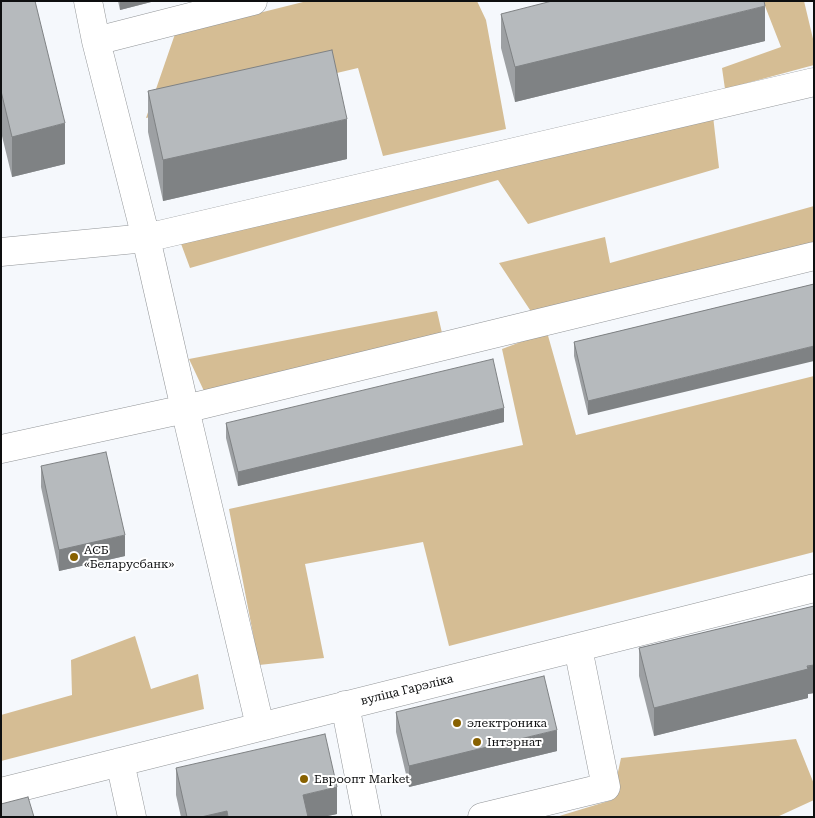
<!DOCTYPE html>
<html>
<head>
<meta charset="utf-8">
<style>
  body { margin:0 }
  #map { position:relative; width:815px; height:818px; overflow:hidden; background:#f5f8fc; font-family:"Roboto Serif",serif }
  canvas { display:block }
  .frame { position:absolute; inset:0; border:2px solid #0e0f10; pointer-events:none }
</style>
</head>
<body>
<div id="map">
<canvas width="815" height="818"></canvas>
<div class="frame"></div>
</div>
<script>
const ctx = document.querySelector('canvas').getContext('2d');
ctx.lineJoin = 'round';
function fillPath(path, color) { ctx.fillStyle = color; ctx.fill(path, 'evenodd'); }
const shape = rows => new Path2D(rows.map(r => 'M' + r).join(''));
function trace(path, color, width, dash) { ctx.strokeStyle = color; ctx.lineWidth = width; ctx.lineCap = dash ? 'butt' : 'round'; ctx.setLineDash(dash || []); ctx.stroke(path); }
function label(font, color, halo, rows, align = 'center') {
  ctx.font = font + ' "Roboto Serif",serif'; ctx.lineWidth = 4; ctx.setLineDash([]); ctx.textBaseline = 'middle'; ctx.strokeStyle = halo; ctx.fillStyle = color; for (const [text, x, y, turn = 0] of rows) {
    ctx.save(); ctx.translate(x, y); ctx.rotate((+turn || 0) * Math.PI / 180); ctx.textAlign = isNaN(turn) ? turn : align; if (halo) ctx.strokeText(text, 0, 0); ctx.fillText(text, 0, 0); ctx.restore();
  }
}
const forest = shape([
  [307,1,477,1,486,20,506,129,383,156,358,68,146,118,175,34],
  [763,1,804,1,814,43,814,65,725,89,722,68,781,47],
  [713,116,719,168,528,224,498,180,190,268,180,241],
  [814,206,814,245,532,313,499,263,605,237,610,263],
  [437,311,442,333,204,391,189,359],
  [547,332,576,435,814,376,814,552,449,646,423,542,305,564,324,658,259,665,229,509,523,445,502,349],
  [135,636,151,689,198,674,204,709,1,761,1,715,72,695,71,660],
  [796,739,814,784,814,800,777,817,556,817,612,800,621,758]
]);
const minor = shape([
  [88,1,96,41],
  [253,1,96,41,146,238,185,409,814,256],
  [1,252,146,238,814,82],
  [1,449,185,409,260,726],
  [345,705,367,817],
  [120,762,132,817],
  [1,792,814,588],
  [482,817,606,787,578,648]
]);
const wall = shape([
  [1,1,65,164,12,177,1,132],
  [118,1,155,1,120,10],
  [501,14,765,41,515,102,501,48],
  [148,91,347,159,163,201,148,132],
  [814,284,588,415,574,356,574,342],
  [504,422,238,486,226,438,226,423],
  [41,466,125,556,59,571,41,487],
  [814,606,814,693,808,694,808,698,654,736,639,676,639,648],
  [396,712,557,751,409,787,396,732],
  [176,768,337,814,323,817,181,817,176,795]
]);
const shadedWall = shape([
  [120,1,155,1,120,10],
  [765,6,765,41,515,102,515,67],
  [347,119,347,159,163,201,163,160],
  [65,123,65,164,12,177,12,137],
  [814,346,814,361,588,415,588,401],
  [504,408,504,422,238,486,238,472],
  [125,535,125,556,59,571,59,550],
  [814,665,814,693,808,694,808,698,654,736,654,708],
  [557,730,557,751,409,787,409,766],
  [337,787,337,814,323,817,303,817,303,795],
  [227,811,227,817,201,817]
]);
const building = shape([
  [1,1,35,1,65,123,12,137,1,91,1,1],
  [552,1,764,1,765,6,515,67,501,14,552,1],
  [332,50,347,119,163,160,148,91,332,50],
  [814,284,814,346,588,401,574,342,814,284],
  [493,359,504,408,238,472,226,423,493,359],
  [106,452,125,535,59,550,41,466,106,452],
  [814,606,814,665,807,666,808,669,654,708,639,648,814,606],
  [544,676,557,730,409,766,396,712,544,676],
  [325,734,337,787,303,795,308,817,228,817,227,811,201,817,187,817,176,768,325,734],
  [28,797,34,817,1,817,1,804,28,797]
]);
const markers = [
  [74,557,5,"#886100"],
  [457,723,5,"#886100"],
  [477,742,5,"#886100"],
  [304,779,5,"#886100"]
];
const poiNames = [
  ["АСБ",84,550],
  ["«Беларусбанк»",84,564],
  ["электроника",467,723],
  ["Інтэрнат",487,742],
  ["Евроопт Market",314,779]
];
const streetNames = [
  ["вуліца Гарэліка",407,690,-14]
];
fillPath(forest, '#d5bd94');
trace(minor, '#929598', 29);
trace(minor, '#fff', 28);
fillPath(wall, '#9da0a3');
fillPath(shadedWall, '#7f8284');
fillPath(building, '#b6babd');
trace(building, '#7f8284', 1);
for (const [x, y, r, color] of markers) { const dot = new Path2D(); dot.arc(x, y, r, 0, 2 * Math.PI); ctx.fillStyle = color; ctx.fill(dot); trace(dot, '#fff', 2); }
label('12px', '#0e0f10', '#fff', poiNames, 'left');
label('12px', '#0e0f10', '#fff', streetNames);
</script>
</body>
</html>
